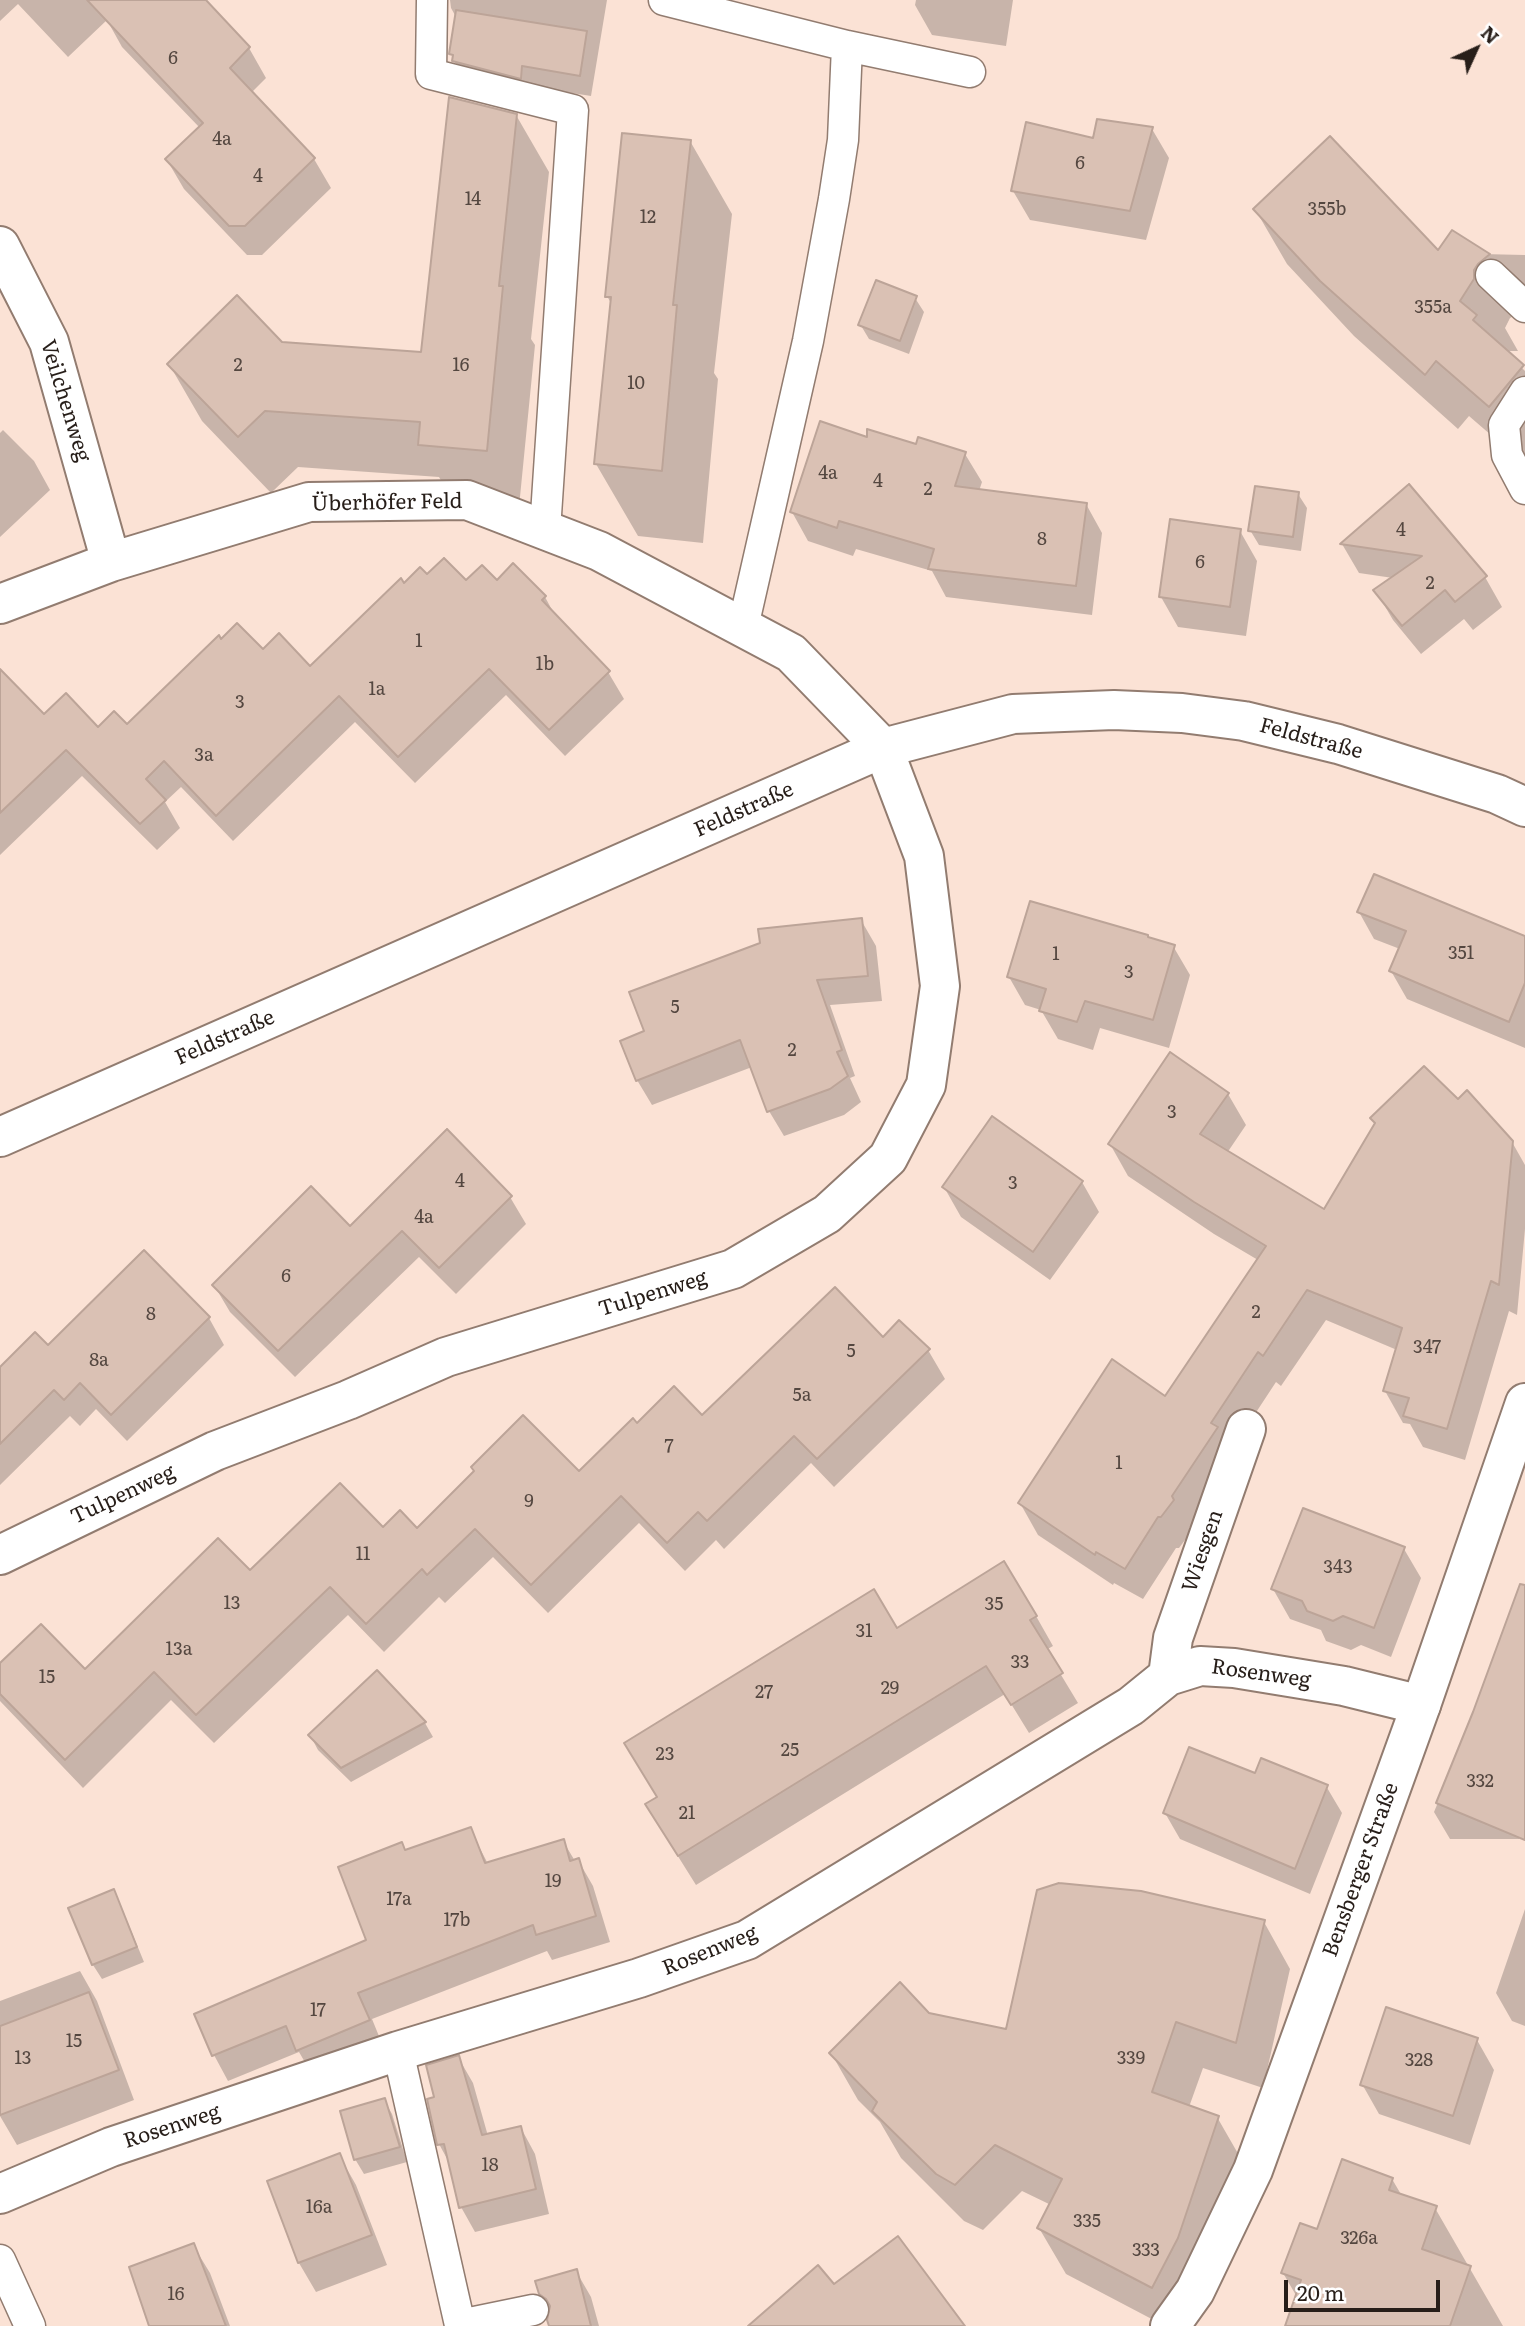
<!DOCTYPE html>
<html>
<head>
<meta charset="utf-8">
<style>
  body { margin:0 }
  #map { position:relative; width:1525px; height:2326px; overflow:hidden; background:#fbe2d5; font-family:Literata,serif }
  canvas { display:block }
  .north { position:absolute; left:1441px; top:14px; width:70px; height:70px; -webkit-text-stroke:5px #fff; paint-order:stroke; rotate:45deg; font-size:19px; font-weight:700; line-height:28px; text-align:center; color:#271e19 }
  .north::after { content:''; display:block; margin:auto; width:24px; height:32px; background:#271e19; clip-path:polygon(50% 0,100% 100%,50% 72%,0 100%) }
  .scale { position:absolute; left:1284px; top:2280px; width:156px; height:32px; box-sizing:border-box; border:4px solid #271e19; border-top:0; padding-left:9px; font-size:21px; line-height:24px; white-space:nowrap; color:#271e19; -webkit-text-stroke:5px #fff; paint-order:stroke }
</style>
</head>
<body>
<div id="map">
<canvas width="1525" height="2326"></canvas>
<div class="north">N</div>
<div class="scale">20 m</div>
</div>
<script>
const ctx = document.querySelector('canvas').getContext('2d');
ctx.lineJoin = 'round';
function fillPath(path, color) { ctx.fillStyle = color; ctx.fill(path, 'evenodd'); }
const shape = rows => new Path2D(rows.map(r => 'M' + r).join(''));
function trace(path, color, width, dash) { ctx.strokeStyle = color; ctx.lineWidth = width; ctx.lineCap = dash ? 'butt' : 'round'; ctx.setLineDash(dash || []); ctx.stroke(path); }
function label(font, color, halo, rows, align = 'center') {
  ctx.font = font + ' Literata,serif'; ctx.lineWidth = 5; ctx.setLineDash([]); ctx.textBaseline = 'middle'; ctx.strokeStyle = halo; ctx.fillStyle = color; for (const [text, x, y, turn = 0] of rows) {
    ctx.save(); ctx.translate(x, y); ctx.rotate((+turn || 0) * Math.PI / 180); ctx.textAlign = isNaN(turn) ? turn : align; if (halo) ctx.strokeText(text, 0, 0); ctx.fillText(text, 0, 0); ctx.restore();
  }
}
const shadow = shape([
  [0,0,203,0,249,48,266,78,251,93,314,159,331,188,262,255,247,255,184,189,167,160,200,128,122,47,107,20,68,57,18,4,0,21],
  [450,0,607,0,591,96,534,87,467,83,451,54,456,17,451,8],
  [916,0,1013,0,1006,46,932,35,915,5],
  [516,115,549,172,531,339,535,345,519,507,453,501,439,477,298,467,271,493,202,421,169,364,281,343,423,354],
  [1152,129,1169,158,1146,240,1030,220,1013,191,1095,140],
  [690,141,732,214,714,373,718,379,703,543,638,536,596,464,612,305,607,296],
  [1255,209,1438,253,1525,255,1525,313,1519,313,1510,318,1505,328,1518,351,1505,351,1525,371,1525,457,1521,461,1469,416,1458,429,1354,336,1287,264],
  [915,298,924,312,909,354,869,339,860,324],
  [3,430,34,461,50,490,0,537,0,433],
  [869,439,965,454,982,482,979,491,1086,504,1102,533,1092,615,946,597,932,571,856,549,853,556,808,541,792,512],
  [1409,487,1485,577,1502,607,1473,630,1464,619,1421,654,1393,620,1376,591,1393,578,1359,573,1342,544],
  [1298,494,1307,508,1301,551,1259,545,1250,530],
  [1240,531,1257,561,1246,636,1178,627,1161,597],
  [427,577,466,583,497,583,545,597,557,619,608,672,624,699,565,756,506,695,415,783,355,722,233,841,181,787,165,802,180,828,157,850,82,776,0,855,0,703,98,730,127,726,221,642,263,651,310,669,404,585],
  [1359,912,1525,938,1525,1048,1407,999,1391,971,1400,949,1374,939],
  [861,920,876,946,882,1001,830,1005,855,1076,850,1078,861,1102,844,1115,784,1136,769,1111,752,1067,652,1105,637,1080,646,1032],
  [1149,939,1173,946,1190,975,1169,1048,1100,1028,1093,1050,1058,1039,1041,1010,1025,1005,1009,977],
  [1228,1094,1246,1125,1227,1153,1324,1211,1376,1125,1372,1119,1457,1101,1512,1142,1525,1165,1525,1229,1517,1315,1509,1311,1465,1460,1423,1447,1410,1424,1403,1423,1385,1391,1397,1350,1326,1320,1281,1386,1276,1382,1230,1452,1235,1460,1189,1528,1191,1532,1179,1548,1176,1548,1143,1599,1114,1583,1113,1585,1038,1535,1020,1503,1165,1398,1258,1260,1214,1234,1128,1176,1110,1144],
  [1082,1182,1099,1212,1050,1280,961,1217,944,1187],
  [510,1197,526,1224,456,1294,419,1257,295,1377,230,1312,214,1285,350,1228],
  [144,1253,209,1318,224,1345,127,1441,96,1409,80,1426,70,1416,0,1485,0,1370,48,1348],
  [883,1340,928,1350,945,1379,834,1487,811,1463,724,1549,716,1540,685,1571,639,1523,548,1613,493,1557,445,1603,439,1597,384,1652,348,1615,214,1743,171,1700,83,1788,0,1701,0,1666,85,1671,250,1573,383,1529,417,1531,579,1473,637,1425,702,1417],
  [1404,1549,1421,1578,1391,1657,1361,1645,1351,1650,1326,1641,1321,1630,1290,1619,1273,1589],
  [1525,1611,1525,1825,1519,1839,1450,1839,1434,1812,1475,1713],
  [1036,1616,1053,1646,1046,1650,1078,1703,1029,1733,1005,1694,696,1885,664,1834,897,1630],
  [377,1672,425,1723,433,1737,351,1782,318,1750,310,1735],
  [1256,1775,1326,1786,1342,1813,1310,1894,1180,1839,1165,1813],
  [470,1829,488,1864,563,1841,575,1861,578,1860,593,1886,610,1942,552,1960,547,1951,372,2019,383,2046,313,2076,299,2052,228,2081,214,2055,369,1941,406,1852],
  [113,1891,121,1906,144,1962,102,1979,93,1965,71,1909],
  [1525,1909,1525,2026,1512,2021,1496,1993],
  [1264,1922,1290,1969,1263,2088,1203,2068,1189,2107,1217,2117,1244,2164,1165,2326,1066,2274,1039,2228,1051,2205,1022,2191,983,2230,964,2221,901,2158,880,2122,858,2100,831,2053,928,2014,1007,2031],
  [80,1971,97,2001,134,2100,17,2145,0,2116,0,2001],
  [1477,2040,1494,2070,1470,2145,1379,2114,1362,2084],
  [458,2057,473,2083,488,2136,521,2128,535,2154,549,2214,475,2232,461,2207,451,2166,439,2144,436,2098],
  [384,2100,392,2114,407,2162,364,2174,355,2159],
  [339,2155,356,2185,387,2265,316,2292,299,2263,269,2182],
  [1392,2179,1402,2196,1435,2208,1503,2326,1287,2326,1297,2297,1283,2273,1318,2231],
  [193,2245,210,2273,230,2326,151,2326],
  [576,2271,591,2297,599,2326,551,2326,551,2310,541,2293]
]);
const building = shape([
  [87,0,206,0,250,47,230,68,315,158,245,226,229,226,165,159,203,123,87,0],
  [456,10,587,31,580,76,522,66,521,79,452,61,453,55,449,54,456,10],
  [449,97,517,114,499,286,503,286,487,451,418,445,420,422,265,411,238,437,167,364,237,295,282,342,421,352,449,97],
  [1097,119,1153,127,1130,211,1011,191,1026,122,1093,138,1097,119],
  [622,133,691,140,673,305,677,305,662,471,594,464,611,297,605,297,622,133],
  [1330,136,1438,250,1452,230,1490,254,1478,264,1474,270,1474,279,1460,301,1477,315,1473,320,1524,365,1489,407,1436,361,1425,375,1320,281,1253,209,1330,136],
  [876,280,917,296,900,341,858,325,876,280],
  [820,421,867,437,867,429,916,444,918,437,966,452,955,486,1087,503,1076,586,928,569,934,549,839,521,837,528,790,512,820,421],
  [1409,484,1487,576,1455,602,1445,590,1402,626,1373,590,1422,556,1340,544,1409,484],
  [1255,486,1299,492,1293,537,1248,531,1255,486],
  [1170,519,1241,529,1230,607,1159,597,1170,519],
  [444,558,466,580,482,565,497,580,513,563,546,596,542,600,610,671,549,730,489,669,398,757,339,696,216,816,164,761,146,779,166,800,140,824,66,750,0,813,0,669,44,714,66,693,98,727,114,711,127,724,219,635,221,639,237,623,263,649,279,633,310,666,401,578,404,583,420,567,427,574,444,558],
  [1374,874,1525,936,1525,983,1509,1022,1389,971,1406,931,1357,912,1374,874],
  [1030,901,1148,935,1148,937,1175,945,1153,1020,1085,1001,1077,1022,1039,1011,1046,989,1007,977,1030,901],
  [862,918,868,976,817,980,842,1050,837,1052,848,1076,830,1089,767,1112,740,1040,636,1081,620,1041,644,1031,629,992,760,943,758,929,862,918],
  [1170,1052,1229,1093,1200,1134,1324,1209,1375,1123,1370,1118,1424,1066,1458,1099,1467,1090,1513,1141,1499,1285,1491,1281,1447,1429,1403,1416,1409,1398,1383,1391,1402,1328,1307,1290,1263,1356,1258,1352,1211,1423,1218,1427,1172,1496,1174,1500,1161,1517,1158,1517,1125,1569,1096,1552,1095,1555,1018,1503,1112,1359,1165,1396,1266,1246,1194,1202,1108,1144,1170,1052],
  [992,1116,1083,1181,1033,1252,942,1187,992,1116],
  [447,1129,512,1196,439,1268,402,1231,278,1351,212,1285,311,1186,350,1226,447,1129],
  [144,1250,210,1317,111,1415,80,1383,64,1400,54,1390,0,1444,0,1367,35,1332,48,1345,144,1250],
  [835,1287,883,1337,899,1320,930,1349,817,1459,794,1436,707,1521,698,1512,667,1543,621,1496,531,1585,475,1529,427,1575,422,1569,366,1624,330,1587,196,1715,154,1672,65,1760,0,1694,0,1663,41,1624,85,1669,218,1538,250,1570,340,1483,383,1527,400,1510,417,1528,474,1471,471,1467,523,1415,579,1471,633,1418,637,1423,674,1386,702,1415,835,1287],
  [1303,1508,1405,1547,1374,1628,1343,1616,1333,1621,1307,1611,1302,1601,1271,1589,1303,1508],
  [1004,1561,1037,1616,1030,1620,1063,1673,1011,1705,986,1666,678,1856,645,1804,657,1797,624,1743,874,1589,897,1628,1004,1561],
  [1520,1584,1525,1585,1525,1840,1436,1803,1473,1712,1520,1584],
  [377,1670,426,1722,341,1768,308,1735,377,1670],
  [1189,1747,1255,1773,1261,1758,1328,1785,1295,1869,1163,1813,1189,1747],
  [471,1827,485,1863,564,1839,570,1861,579,1858,596,1916,536,1935,533,1925,358,1993,370,2020,296,2051,286,2026,212,2056,194,2014,366,1940,338,1867,402,1842,405,1850,471,1827],
  [1059,1883,1141,1891,1265,1920,1236,2043,1176,2022,1152,2092,1219,2116,1178,2238,1152,2288,1037,2228,1062,2179,995,2145,955,2185,936,2174,872,2111,877,2102,829,2053,900,1982,929,2013,1006,2029,1037,1890,1059,1883],
  [114,1889,137,1947,92,1965,68,1908,114,1889],
  [89,1992,119,2070,0,2115,0,2026,89,1992],
  [1386,2007,1478,2038,1453,2116,1360,2085,1386,2007],
  [459,2055,482,2135,521,2126,536,2189,459,2208,444,2144,437,2145,427,2099,434,2097,426,2065,459,2055],
  [385,2098,400,2147,354,2160,340,2111,385,2098],
  [340,2153,372,2235,298,2263,267,2181,340,2153],
  [1342,2159,1393,2178,1389,2190,1437,2206,1422,2249,1471,2266,1450,2326,1285,2326,1301,2280,1281,2273,1300,2223,1317,2229,1342,2159],
  [898,2236,965,2326,748,2326,818,2265,834,2284,898,2236],
  [194,2243,226,2326,149,2326,129,2267,194,2243],
  [577,2269,591,2326,549,2326,547,2320,550,2306,546,2299,539,2294,535,2281,577,2269]
]);
const lane = shape([
  [432,0,431,74,573,110,545,530],
  [664,0,847,46,843,140,834,199,808,341,743,627],
  [847,46,970,72],
  [1491,275,1525,307],
  [1525,392,1504,425,1507,455,1525,489],
  [398,2051,460,2325,533,2310],
  [0,2260,30,2326]
]);
const street = shape([
  [0,246,49,342,111,562],
  [0,604,111,562,309,502,467,500,599,551,791,653,883,748,924,856,940,986,926,1085,888,1158,827,1214,733,1269,446,1357,348,1400,215,1451,0,1555],
  [1168,1676,1173,1638,1246,1429],
  [0,2194,111,2147,398,2051,639,1978,747,1940,1131,1706,1168,1676,1200,1666,1234,1668,1344,1686,1421,1705]
]);
const secondary = shape([
  [0,1137,883,748,1013,714,1114,710,1182,713,1244,721,1338,744,1497,794,1525,807],
  [1170,2326,1195,2291,1253,2170,1421,1705,1525,1403]
]);
const numberNames = [
  ["6",173,59],
  ["4a",222,140],
  ["6",1080,164],
  ["4",258,177],
  ["14",473,200],
  ["355b",1327,210],
  ["12",648,218],
  ["355a",1433,308],
  ["2",238,366],
  ["16",461,366],
  ["10",636,384],
  ["4a",828,474],
  ["4",878,482],
  ["2",928,490],
  ["4",1401,531],
  ["8",1042,540],
  ["6",1200,563],
  ["2",1430,584],
  ["1",419,642],
  ["1b",545,665],
  ["1a",377,690],
  ["3",240,703],
  ["3a",204,756],
  ["351",1461,954],
  ["1",1056,955],
  ["3",1129,973],
  ["5",675,1008],
  ["2",792,1051],
  ["3",1172,1113],
  ["4",460,1182],
  ["3",1013,1184],
  ["4a",424,1218],
  ["6",286,1277],
  ["2",1256,1313],
  ["8",151,1315],
  ["347",1427,1348],
  ["5",851,1352],
  ["8a",99,1361],
  ["5a",802,1396],
  ["7",669,1447],
  ["1",1119,1464],
  ["9",529,1502],
  ["11",363,1555],
  ["343",1338,1568],
  ["13",232,1604],
  ["35",994,1605],
  ["31",864,1632],
  ["13a",179,1650],
  ["33",1020,1663],
  ["15",47,1678],
  ["29",890,1689],
  ["27",764,1693],
  ["25",790,1751],
  ["23",665,1755],
  ["332",1480,1782],
  ["21",687,1814],
  ["19",553,1882],
  ["17a",399,1900],
  ["17b",457,1921],
  ["17",318,2011],
  ["15",74,2042],
  ["13",23,2059],
  ["339",1131,2059],
  ["328",1419,2061],
  ["18",490,2166],
  ["16a",319,2208],
  ["335",1087,2222],
  ["326a",1359,2239],
  ["333",1146,2251],
  ["16",176,2295]
];
const streetNames = [
  ["Veilchenweg",65,401,73],
  ["Überhöfer Feld",387,503,-1],
  ["Feldstraße",1311,739,15],
  ["Feldstraße",744,810,-24],
  ["Feldstraße",225,1038,-24],
  ["Tulpenweg",653,1294,-17],
  ["Tulpenweg",123,1495,-25],
  ["Wiesgen",1203,1551,-71],
  ["Rosenweg",1261,1674,8],
  ["Bensberger Straße",1361,1870,-70],
  ["Rosenweg",710,1951,-22],
  ["Rosenweg",172,2127,-18]
];
fillPath(shadow, '#0003');
fillPath(building, '#dac1b4');
trace(building, '#bca498', 2);
trace(lane, '#927c70', 33);
trace(street, '#927c70', 42);
trace(secondary, '#927c70', 42);
trace(lane, '#fff', 30);
trace(street, '#fff', 38);
trace(secondary, '#fff', 38);
label('18px', '#544740', null, numberNames);
label('21px', '#271e19', '#fff', streetNames);
</script>
</body>
</html>
